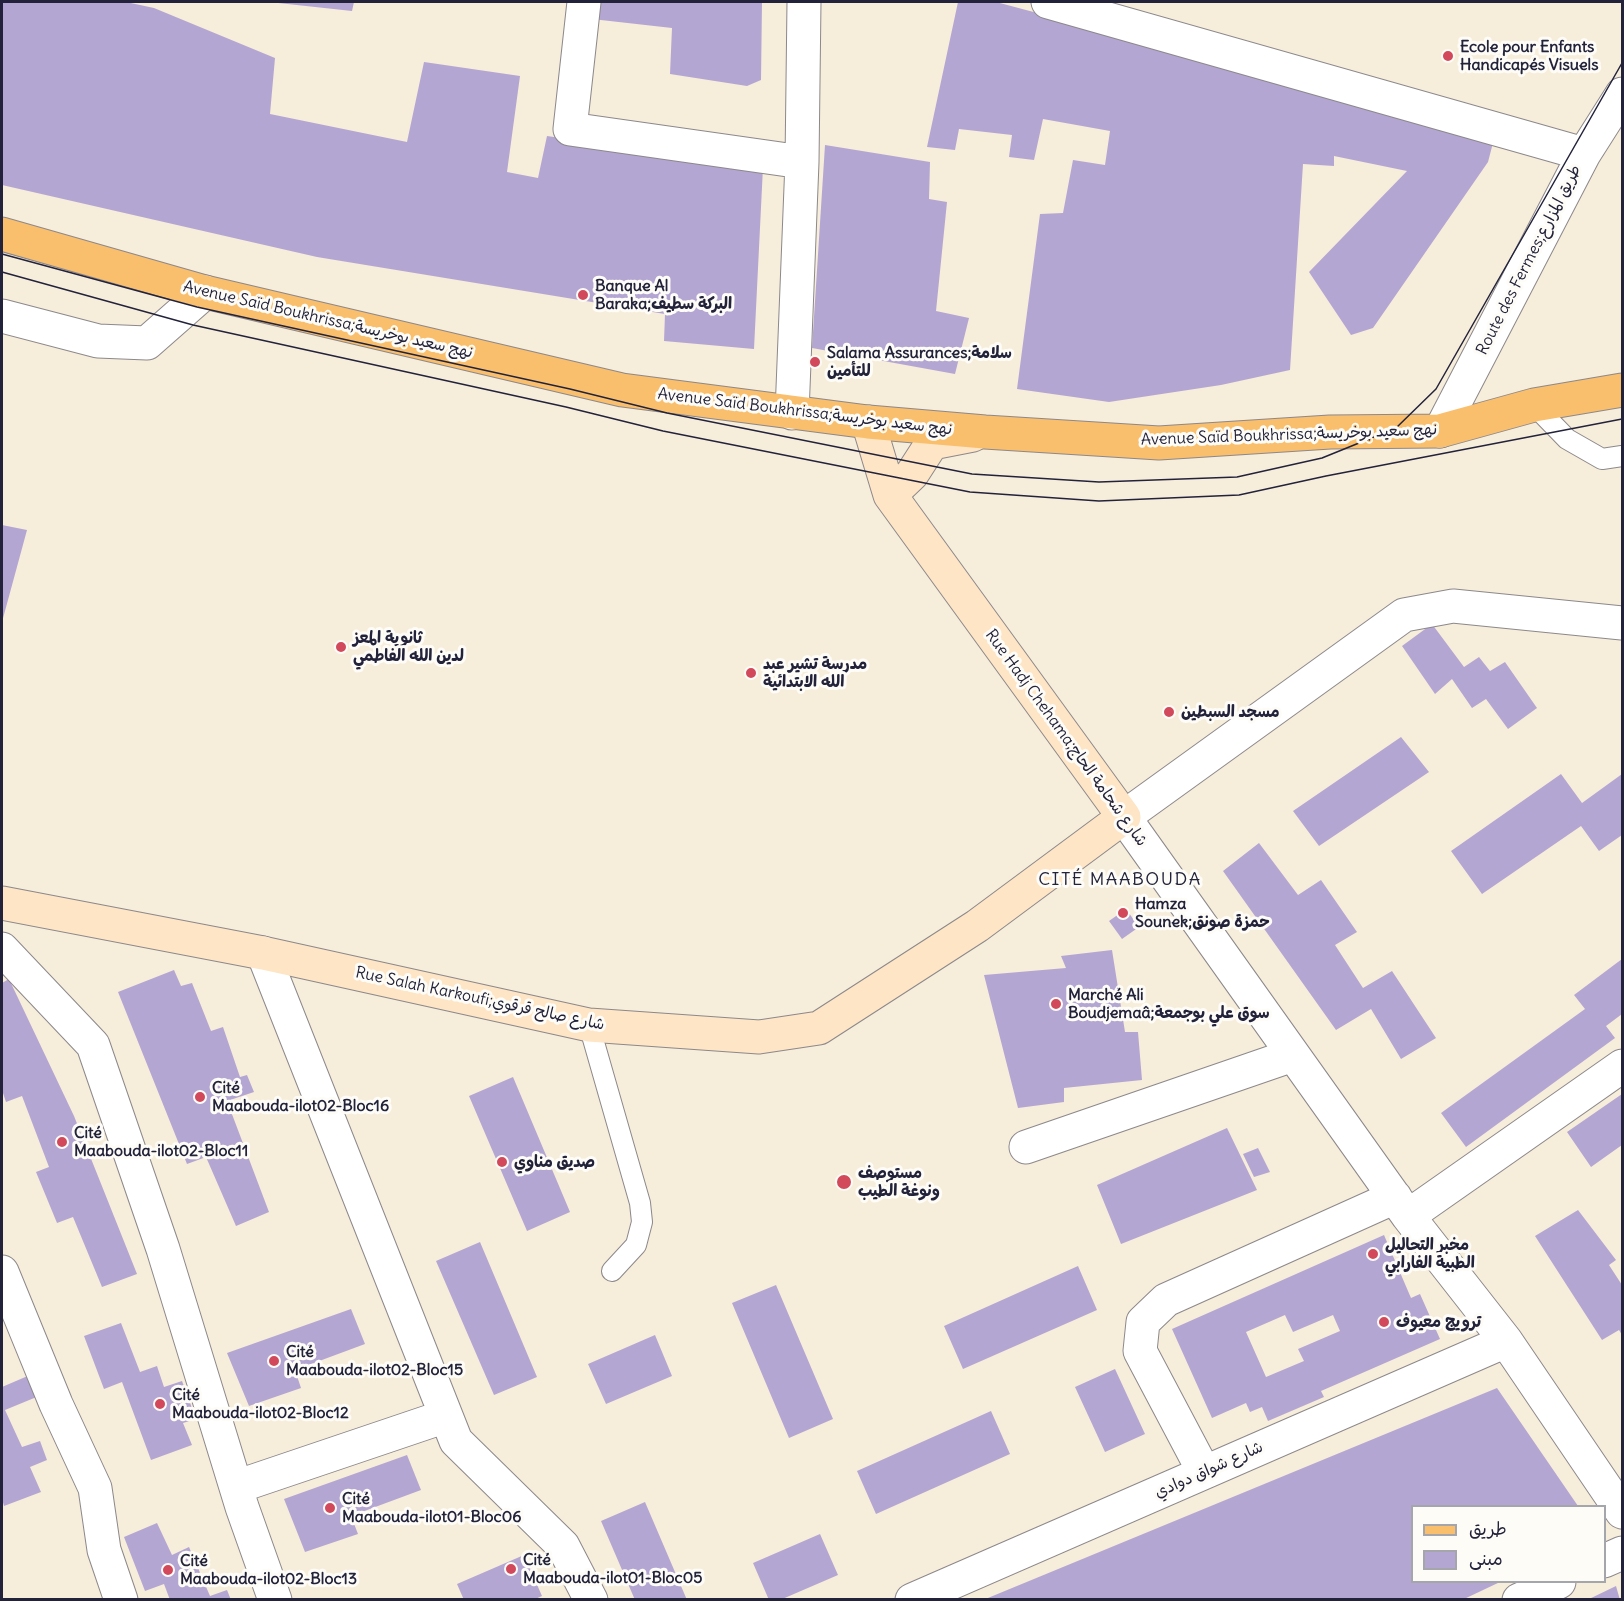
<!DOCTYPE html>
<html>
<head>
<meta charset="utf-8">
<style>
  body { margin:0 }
  #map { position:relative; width:1624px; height:1601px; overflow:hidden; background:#f7eddb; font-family:Delius,"Playpen Sans Arabic",sans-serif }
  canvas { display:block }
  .frame { position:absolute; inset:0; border:3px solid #22223b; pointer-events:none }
  .legend { position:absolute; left:1411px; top:1505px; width:195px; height:78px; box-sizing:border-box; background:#fdfcf7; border:2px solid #a5a5ac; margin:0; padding:8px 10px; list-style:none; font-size:18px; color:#22223b }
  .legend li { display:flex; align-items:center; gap:12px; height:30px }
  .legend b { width:30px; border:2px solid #a5a5ac }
</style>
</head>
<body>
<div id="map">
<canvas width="1624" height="1601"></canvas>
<div class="frame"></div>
<ul class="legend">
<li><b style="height:8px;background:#f9bf6d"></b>طريق</li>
<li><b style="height:16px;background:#b4a6d2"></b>مبنى</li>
</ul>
</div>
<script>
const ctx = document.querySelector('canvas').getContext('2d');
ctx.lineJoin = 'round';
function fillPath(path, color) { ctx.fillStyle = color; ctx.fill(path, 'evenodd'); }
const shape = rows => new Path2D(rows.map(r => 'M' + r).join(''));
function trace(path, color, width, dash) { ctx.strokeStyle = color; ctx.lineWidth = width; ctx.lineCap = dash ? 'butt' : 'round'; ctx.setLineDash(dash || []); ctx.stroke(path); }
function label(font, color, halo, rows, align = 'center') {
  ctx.font = font + ' Delius,"Playpen Sans Arabic",sans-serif'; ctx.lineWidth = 6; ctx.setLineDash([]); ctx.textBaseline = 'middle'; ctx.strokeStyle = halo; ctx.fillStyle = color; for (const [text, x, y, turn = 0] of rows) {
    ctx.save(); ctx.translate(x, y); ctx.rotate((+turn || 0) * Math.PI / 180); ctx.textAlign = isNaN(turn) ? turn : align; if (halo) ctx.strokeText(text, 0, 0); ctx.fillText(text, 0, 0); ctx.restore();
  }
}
const building = shape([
  [2,2,126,2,154,8,275,58,270,114,407,142,424,62,520,76,507,172,538,178,547,136,763,167,754,349,664,341,665,314,317,257,2,185],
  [269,2,354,2,352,11],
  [594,2,762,2,761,80,747,86,670,74,672,28,592,19],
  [958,2,996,2,1495,135,1488,162,1373,328,1351,335,1309,272,1407,171,1334,156,1334,166,1303,164,1290,370,1221,385,1109,402,1017,389,1040,214,1063,213,1073,160,1105,165,1110,131,1043,119,1034,160,1009,157,1012,135,959,129,955,150,927,147],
  [825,145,930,162,929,199,947,202,936,311,969,318,955,374,812,348],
  [2,525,27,530,2,622],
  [1432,624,1464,667,1479,657,1490,671,1505,662,1537,708,1508,729,1486,699,1472,708,1452,679,1435,694,1402,646],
  [1401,737,1429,772,1319,846,1293,811],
  [1561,774,1582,803,1622,774,1622,835,1599,851,1581,826,1482,894,1451,851],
  [1259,843,1298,895,1321,880,1357,932,1335,945,1363,988,1392,971,1436,1038,1401,1059,1371,1009,1336,1030,1223,871],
  [1126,909,1139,927,1122,939,1109,921],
  [1112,950,1125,1032,1138,1032,1142,1080,1064,1088,1064,1102,1018,1108,984,975,1066,968,1061,956],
  [1622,959,1622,1014,1606,1026,1615,1038,1466,1147,1441,1113,1585,1009,1574,995],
  [174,970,181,986,192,983,211,1031,223,1027,240,1077,247,1075,254,1092,227,1101,269,1212,236,1226,206,1157,187,1164,118,992],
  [9,979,74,1116,137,1274,102,1287,73,1217,57,1223,36,1172,49,1167,22,1096,6,1102,2,1090,2,983],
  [513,1077,570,1212,527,1231,469,1096],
  [1622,1094,1622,1145,1591,1167,1567,1132],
  [1227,1128,1257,1190,1121,1244,1097,1185],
  [1258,1148,1270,1172,1254,1177,1243,1154],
  [1578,1210,1616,1260,1609,1265,1622,1285,1622,1335,1619,1330,1602,1340,1535,1236],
  [1384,1235,1411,1298,1420,1294,1440,1339,1321,1391,1324,1397,1268,1421,1262,1407,1250,1412,1246,1403,1212,1418,1172,1329],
  [1285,1315,1293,1332,1333,1315,1340,1331,1298,1349,1304,1361,1266,1377,1246,1332],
  [480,1242,537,1377,494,1395,436,1261],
  [1078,1266,1097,1310,963,1369,944,1326],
  [776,1285,833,1419,789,1438,732,1303],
  [351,1309,365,1344,295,1370,301,1388,249,1406,227,1353],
  [121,1323,140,1372,157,1366,164,1387,182,1381,196,1419,183,1423,192,1445,151,1460,122,1382,104,1389,84,1336],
  [655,1335,672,1376,606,1404,588,1364],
  [1115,1369,1145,1434,1105,1452,1075,1387],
  [30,1375,39,1396,5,1410,22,1447,40,1441,47,1460,30,1467,41,1492,4,1506,2,1499,2,1387],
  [1497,1388,1578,1506,1412,1506,1412,1582,1500,1582,1462,1600,983,1600],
  [991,1411,1010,1454,876,1514,857,1471],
  [407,1455,421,1490,351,1516,358,1534,305,1552,284,1499],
  [645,1502,687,1600,635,1600,601,1521],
  [157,1523,172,1555,189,1547,210,1596,227,1590,231,1600,170,1600,164,1584,145,1591,124,1537],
  [820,1534,838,1575,780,1600,769,1600,753,1563],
  [524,1555,542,1596,533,1600,464,1600,457,1584],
  [1616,1586,1620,1600,1587,1600]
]);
const lane = shape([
  [1534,405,1567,439,1602,459,1622,456],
  [589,1025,640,1203,642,1222,636,1245,612,1271]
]);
const street = shape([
  [584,2,570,129,802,162],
  [1048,2,1584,154],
  [2,316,98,341,147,343,205,292],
  [792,413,802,162,804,2],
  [1440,431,1584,154,1622,94],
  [1622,623,1453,606,1404,615,1124,817,1408,1216,1506,1341,1622,1512],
  [2,949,93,1045,163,1249,242,1507,275,1600],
  [263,953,456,1441,563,1546,591,1600],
  [1026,1147,1293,1055],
  [1408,1216,1622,1066],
  [2,1272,56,1404,95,1488,104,1550,121,1600],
  [1204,1472,1140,1351,1143,1322,1166,1300,1395,1197],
  [236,1487,446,1416],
  [1604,1561,1622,1553],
  [912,1600,1506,1341],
  [1519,1600,1559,1582]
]);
const secondary = shape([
  [890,495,912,474,932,443,973,435],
  [2,903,263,953,589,1025,759,1037,819,1028,977,926,1124,817,890,495,868,422]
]);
const primary = shape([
  [2,234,205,292,622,390,868,422,985,432,1159,443,1330,432,1440,431,1534,405,1622,390]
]);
const tram = shape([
  [2,254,197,307,570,389,667,413,972,474,1099,482,1237,477,1322,458,1396,428,1436,389,1622,63],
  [2,272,193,325,566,407,663,431,970,492,1099,501,1239,495,1326,476,1622,419]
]);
const markers = [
  [1448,56,6,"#d1495b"],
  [583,295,6,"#d1495b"],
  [815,362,6,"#d1495b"],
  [341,647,6,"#d1495b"],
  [751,673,6,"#d1495b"],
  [1169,712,6,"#d1495b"],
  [1123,913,6,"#d1495b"],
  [1056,1004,6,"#d1495b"],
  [200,1097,6,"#d1495b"],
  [62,1142,6,"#d1495b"],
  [502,1162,6,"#d1495b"],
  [844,1182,8,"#d1495b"],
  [1373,1254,6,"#d1495b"],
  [1384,1322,6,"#d1495b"],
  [274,1361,6,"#d1495b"],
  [160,1404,6,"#d1495b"],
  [330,1508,6,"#d1495b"],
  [511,1569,6,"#d1495b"],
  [168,1570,6,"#d1495b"]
];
const poiNames = [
  ["Ecole pour Enfants",1460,47],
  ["Handicapés Visuels",1460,65],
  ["Banque Al",595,286],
  ["Baraka;البركة سطيف",595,304],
  ["Salama Assurances;سلامة",827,353],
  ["للتأمين",827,371],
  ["ثانوية المعز",353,638],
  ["لدين الله الفاطمي",353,656],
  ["مدرسة تشير عبد",763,664],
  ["الله الابتدائية",763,682],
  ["مسجد السبطين",1181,712],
  ["Hamza",1135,904],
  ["Sounek;حمزة صونق",1135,922],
  ["Marché Ali",1068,995],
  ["Boudjemaâ;سوق علي بوجمعة",1068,1013],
  ["Cité",212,1088],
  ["Maabouda-ilot02-Bloc16",212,1106],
  ["Cité",74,1133],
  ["Maabouda-ilot02-Bloc11",74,1151],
  ["صديق مناوي",514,1162],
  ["مستوصف",858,1173],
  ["ونوغة الطيب",858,1191],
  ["مخبر التحاليل",1385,1245],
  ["الطبية الفارابي",1385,1263],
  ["ترويج معيوف",1396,1322],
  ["Cité",286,1352],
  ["Maabouda-ilot02-Bloc15",286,1370],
  ["Cité",172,1395],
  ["Maabouda-ilot02-Bloc12",172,1413],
  ["Cité",342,1499],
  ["Maabouda-ilot01-Bloc06",342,1517],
  ["Cité",523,1560],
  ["Maabouda-ilot01-Bloc05",523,1578],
  ["Cité",180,1561],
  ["Maabouda-ilot02-Bloc13",180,1579]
];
const streetNames = [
  ["Route des Fermes;طريق المزارع",1529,260,-63],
  ["Avenue Saïd Boukhrissa;نهج سعيد بوخريسة",328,320,13],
  ["Avenue Saïd Boukhrissa;نهج سعيد بوخريسة",805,412,7],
  ["Avenue Saïd Boukhrissa;نهج سعيد بوخريسة",1289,435,-2],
  ["Rue Hadj Chehama;شارع شحامة الحاج",1066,738,54],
  ["Rue Salah Karkoufi;شارع صالح قرقوي",480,999,12],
  ["شارع شواق دوادي",1209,1470,-24]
];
const neighbourhoodNames = [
  ["CITÉ MAABOUDA",1120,880]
];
fillPath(building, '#b4a6d2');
trace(lane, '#8c888b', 22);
trace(street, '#8c888b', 35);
trace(secondary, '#8c888b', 35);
trace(primary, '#8c888b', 35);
trace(lane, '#fff', 20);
trace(street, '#fff', 33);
trace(secondary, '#fde5c5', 33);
trace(primary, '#f9bf6d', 33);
trace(tram, '#22223b', 1.5);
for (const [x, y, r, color] of markers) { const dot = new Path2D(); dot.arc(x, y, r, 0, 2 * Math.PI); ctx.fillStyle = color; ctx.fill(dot); trace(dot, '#fdfcf7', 2); }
label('bold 16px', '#22223b', '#fdfcf7', poiNames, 'left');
label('16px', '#22223b', '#fdfcf7', streetNames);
ctx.letterSpacing = '1.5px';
label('18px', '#22223b', '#fdfcf7', neighbourhoodNames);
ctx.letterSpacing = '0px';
</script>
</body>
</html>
